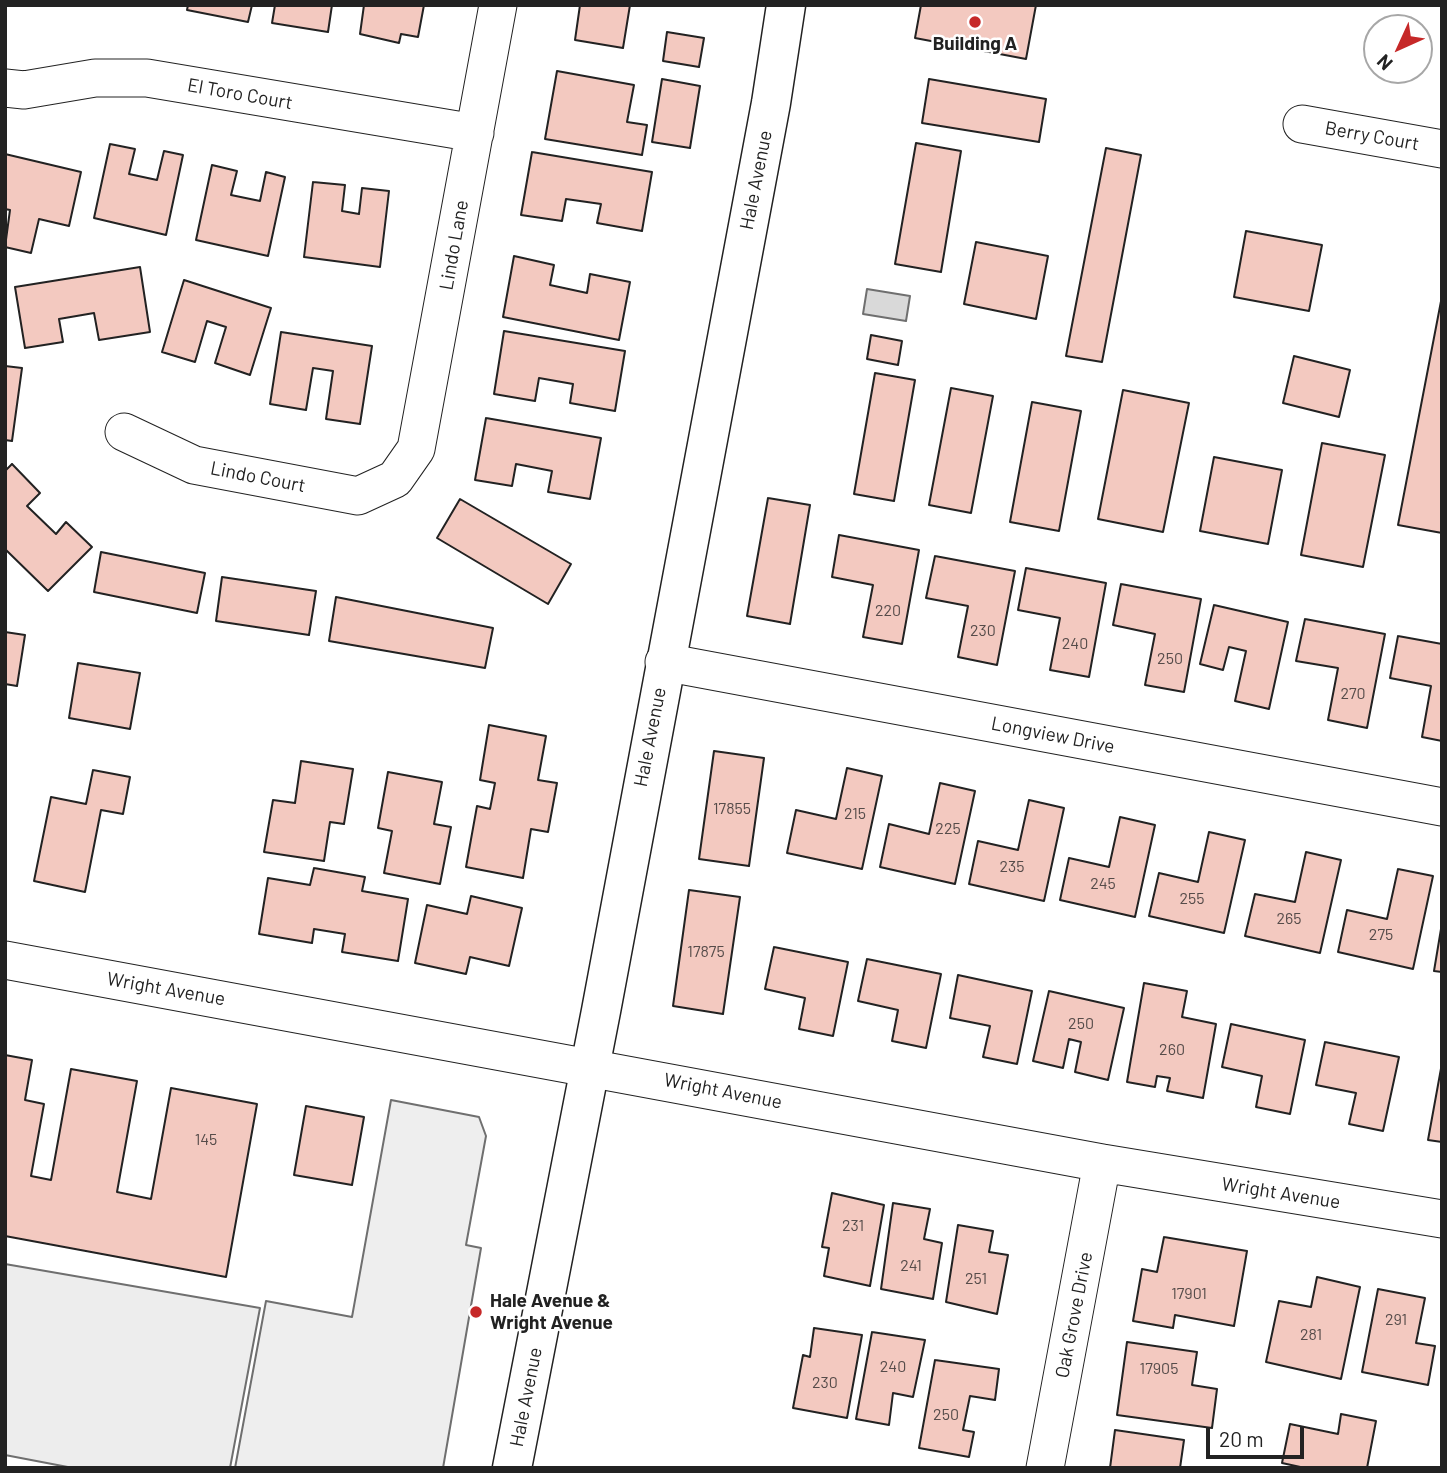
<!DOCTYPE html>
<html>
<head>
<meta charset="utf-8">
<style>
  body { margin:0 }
  #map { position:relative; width:1447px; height:1473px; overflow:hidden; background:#fff; font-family:Barlow,sans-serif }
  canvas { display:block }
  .frame { position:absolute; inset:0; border:7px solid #222; pointer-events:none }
  .north { position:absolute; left:1363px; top:14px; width:70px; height:70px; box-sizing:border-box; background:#fff; border:2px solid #a7a7a7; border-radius:50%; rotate:225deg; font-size:19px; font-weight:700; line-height:28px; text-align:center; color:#222 }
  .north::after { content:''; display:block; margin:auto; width:24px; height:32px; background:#c62828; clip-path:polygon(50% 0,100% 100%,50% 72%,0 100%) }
  .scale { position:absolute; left:1206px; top:1427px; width:98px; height:32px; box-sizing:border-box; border:4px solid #222; border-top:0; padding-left:9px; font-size:21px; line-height:24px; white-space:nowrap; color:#222; -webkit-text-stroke:5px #fff; paint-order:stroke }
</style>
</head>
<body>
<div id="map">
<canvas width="1447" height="1473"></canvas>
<div class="frame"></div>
<div class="north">N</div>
<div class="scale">20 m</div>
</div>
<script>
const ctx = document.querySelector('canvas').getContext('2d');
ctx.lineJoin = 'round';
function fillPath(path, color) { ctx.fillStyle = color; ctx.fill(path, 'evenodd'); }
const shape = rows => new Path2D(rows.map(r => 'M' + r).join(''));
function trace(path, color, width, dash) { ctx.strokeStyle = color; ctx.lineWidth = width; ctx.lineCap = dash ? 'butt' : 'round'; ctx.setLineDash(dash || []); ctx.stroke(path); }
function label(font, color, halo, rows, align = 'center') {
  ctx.font = font + ' Barlow,sans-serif'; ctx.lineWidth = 5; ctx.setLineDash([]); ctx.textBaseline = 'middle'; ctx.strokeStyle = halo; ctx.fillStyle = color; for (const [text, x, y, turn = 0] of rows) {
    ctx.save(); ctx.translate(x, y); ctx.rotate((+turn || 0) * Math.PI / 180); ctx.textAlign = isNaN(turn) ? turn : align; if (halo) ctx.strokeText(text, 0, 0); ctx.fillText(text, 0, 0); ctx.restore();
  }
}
const green = shape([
  [391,1100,479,1117,486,1136,466,1245,481,1248,443,1468,235,1468,266,1301,352,1317,391,1100]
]);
const parking = shape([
  [5,1264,260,1308,230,1468,73,1468,5,1455,5,1264]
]);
const water = shape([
  [867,289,910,296,906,321,863,314,867,289]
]);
const building = shape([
  [188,5,252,5,248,22,187,10,188,5],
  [275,5,332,5,328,32,272,23,275,5],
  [364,5,424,5,418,37,401,34,399,43,360,34,364,5],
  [580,5,630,5,623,48,575,40,580,5],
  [921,5,1036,5,1026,59,915,38,921,5],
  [667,32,704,38,699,67,663,61,667,32],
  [557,71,634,85,627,122,647,125,642,155,545,139,557,71],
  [662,79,700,86,690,148,652,142,662,79],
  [929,79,1046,99,1039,142,922,123,929,79],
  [916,143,961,151,941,272,895,264,916,143],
  [110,144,135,149,129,174,157,180,164,151,183,155,166,235,94,218,110,144],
  [1106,148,1141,155,1102,362,1066,356,1106,148],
  [532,152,652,172,642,231,597,223,601,204,566,199,562,221,521,215,532,152],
  [5,154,81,172,69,226,39,219,31,253,5,247,10,210,5,209,5,154],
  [212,165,237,171,231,195,260,201,266,172,285,177,268,256,196,240,212,165],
  [313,182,345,185,342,211,359,214,362,188,389,191,380,267,304,257,313,182],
  [1246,231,1322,245,1309,311,1234,297,1246,231],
  [976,242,1048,256,1036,319,964,304,976,242],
  [514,256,554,265,550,285,587,293,590,274,630,282,619,340,503,317,514,256],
  [140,267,150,332,99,340,94,313,59,319,63,342,25,348,15,287,140,267],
  [184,280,271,308,250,375,215,363,226,327,207,321,195,362,162,352,184,280],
  [1442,296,1442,533,1398,525,1442,296],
  [504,331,625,351,615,411,570,403,573,384,539,378,535,401,494,394,504,331],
  [281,332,372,346,360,424,326,419,333,371,313,368,306,410,270,404,281,332],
  [871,335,902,341,898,365,867,359,871,335],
  [1294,356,1350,370,1339,417,1283,403,1294,356],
  [5,366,22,368,12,441,5,440,5,366],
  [875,373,915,380,894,501,854,494,875,373],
  [951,388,993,396,971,513,929,505,951,388],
  [1123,390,1189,403,1163,532,1098,519,1123,390],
  [1032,402,1081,411,1059,531,1010,522,1032,402],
  [486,418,601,438,590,499,548,492,552,471,516,464,512,486,475,480,486,418],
  [1322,443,1385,455,1363,567,1301,555,1322,443],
  [1214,457,1282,470,1268,544,1200,531,1214,457],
  [12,464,40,493,27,506,56,534,66,522,92,547,48,591,5,549,5,471,12,464],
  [768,498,810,505,790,624,747,616,768,498],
  [460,499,571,564,548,604,437,538,460,499],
  [839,535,919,550,902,644,863,637,873,585,832,577,839,535],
  [101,552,205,573,197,613,94,592,101,552],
  [935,556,1015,571,997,665,958,657,968,606,926,598,935,556],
  [1026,568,1106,583,1089,677,1050,670,1060,618,1018,610,1026,568],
  [222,577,316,591,309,635,216,621,222,577],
  [1121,584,1201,599,1184,692,1145,685,1155,634,1113,625,1121,584],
  [336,597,493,628,485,668,329,641,336,597],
  [1214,605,1288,622,1269,709,1235,701,1246,651,1229,647,1223,670,1200,664,1214,605],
  [1305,619,1385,634,1367,728,1328,720,1338,668,1296,661,1305,619],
  [5,632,25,635,17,686,5,684,5,632],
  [1398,636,1442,644,1442,741,1422,737,1431,686,1390,678,1398,636],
  [78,663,140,673,130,729,69,718,78,663],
  [489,725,546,736,538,780,557,783,548,832,531,829,523,878,466,867,477,806,490,809,495,783,480,780,489,725],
  [714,751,764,758,749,866,699,859,714,751],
  [301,761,353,769,344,824,330,822,324,861,264,852,273,800,295,803,301,761],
  [847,768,882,776,862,869,787,853,796,810,836,819,847,768],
  [93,770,130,777,123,814,101,810,85,892,34,881,51,797,86,804,93,770],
  [388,772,442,782,434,824,451,827,440,884,384,873,392,831,378,828,388,772],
  [940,783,975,791,955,884,880,867,889,824,929,834,940,783],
  [1029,800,1064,808,1044,901,969,884,978,841,1018,850,1029,800],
  [1120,817,1155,825,1135,917,1060,900,1069,858,1109,867,1120,817],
  [1209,832,1245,840,1224,933,1149,916,1159,873,1198,882,1209,832],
  [1306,852,1341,860,1320,953,1245,936,1255,894,1295,902,1306,852],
  [314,868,365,877,362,891,408,899,398,961,342,952,345,934,314,929,312,943,259,934,268,878,310,885,314,868],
  [1398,869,1433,876,1413,969,1338,952,1347,910,1387,919,1398,869],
  [689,890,740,897,723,1014,673,1006,689,890],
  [471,896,522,908,509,966,470,957,466,974,415,963,427,905,467,914,471,896],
  [1442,923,1442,972,1434,971,1442,923],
  [774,947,848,962,833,1036,799,1029,805,998,765,989,774,947],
  [867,959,941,974,926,1048,892,1041,898,1010,858,1001,867,959],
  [958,975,1032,991,1017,1064,983,1057,990,1026,950,1018,958,975],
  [1144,983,1187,991,1182,1017,1216,1024,1203,1098,1167,1091,1170,1078,1157,1076,1155,1087,1127,1082,1144,983],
  [1049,991,1124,1008,1108,1080,1075,1072,1081,1042,1069,1039,1063,1068,1033,1061,1049,991],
  [1231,1024,1305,1040,1290,1114,1256,1107,1262,1076,1222,1067,1231,1024],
  [1325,1042,1399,1057,1383,1131,1349,1124,1356,1093,1316,1085,1325,1042],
  [5,1055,32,1060,25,1100,44,1104,31,1176,51,1180,71,1069,137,1081,117,1192,151,1199,171,1088,257,1104,226,1277,5,1236,5,1055],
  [1442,1063,1442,1142,1428,1140,1442,1063],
  [306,1106,364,1117,352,1185,294,1175,306,1106],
  [832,1193,884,1205,870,1286,824,1276,829,1248,822,1247,832,1193],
  [893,1203,930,1209,924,1239,942,1243,933,1299,881,1289,893,1203],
  [958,1225,993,1231,989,1252,1008,1255,997,1314,946,1302,958,1225],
  [1164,1237,1247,1251,1234,1326,1175,1315,1173,1328,1133,1321,1142,1269,1157,1272,1164,1237],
  [1317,1277,1360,1287,1341,1379,1266,1362,1279,1301,1311,1307,1317,1277],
  [1378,1289,1425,1298,1416,1343,1435,1346,1428,1385,1362,1372,1378,1289],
  [814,1328,862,1335,847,1418,793,1408,803,1355,810,1357,814,1328],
  [872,1332,925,1340,913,1397,893,1393,889,1425,856,1419,872,1332],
  [1127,1342,1197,1352,1192,1385,1217,1389,1212,1428,1117,1415,1127,1342],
  [935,1360,999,1369,995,1400,970,1396,963,1430,974,1432,969,1457,919,1448,935,1360],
  [1341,1414,1376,1421,1367,1468,1305,1468,1282,1463,1290,1424,1338,1434,1341,1414],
  [1115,1430,1184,1440,1180,1468,1110,1468,1115,1430]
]);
const minor = shape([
  [5,88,24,90,95,78,147,78,475,133],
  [1302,124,1442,149],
  [124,432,194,465,358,496,395,479,416,449,498,5],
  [664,662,1442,807],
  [5,960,1102,1163,1442,1219],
  [1045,1468,1102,1163]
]);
const major = shape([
  [512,1468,601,1011,771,103,786,5]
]);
const markers = [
  [975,22,7,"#c62828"],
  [476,1312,7,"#c62828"]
];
const numberNames = [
  ["220",888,611],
  ["230",983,631],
  ["240",1075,644],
  ["250",1170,659],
  ["270",1353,694],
  ["17855",732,809],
  ["215",855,814],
  ["225",948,829],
  ["235",1012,867],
  ["245",1103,884],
  ["255",1192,899],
  ["265",1289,919],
  ["275",1381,935],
  ["17875",706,952],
  ["250",1081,1024],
  ["260",1172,1050],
  ["145",206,1140],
  ["231",853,1226],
  ["241",911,1266],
  ["251",976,1279],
  ["17901",1189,1294],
  ["291",1396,1320],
  ["281",1311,1335],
  ["240",893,1367],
  ["17905",1159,1369],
  ["230",825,1383],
  ["250",946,1415]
];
const poiNames = [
  ["Building A",975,44],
  ["Hale Avenue &",490,1301,"left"],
  ["Wright Avenue",490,1323,"left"]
];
const streetNames = [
  ["El Toro Court",240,94,10],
  ["Berry Court",1372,136,10],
  ["Hale Avenue",756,180,-79],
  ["Lindo Lane",454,245,-80],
  ["Lindo Court",258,477,11],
  ["Longview Drive",1053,735,11],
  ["Hale Avenue",650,737,-79],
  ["Wright Avenue",166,989,10],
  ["Wright Avenue",723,1091,11],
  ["Wright Avenue",1281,1193,9],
  ["Oak Grove Drive",1074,1315,-79],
  ["Hale Avenue",526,1397,-79]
];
fillPath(green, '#eee');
trace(green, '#6f6f6f', 2);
fillPath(parking, '#ededed');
trace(parking, '#6f6f6f', 2);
fillPath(water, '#d9d9d9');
trace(water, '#6f6f6f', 2);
fillPath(building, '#f3c9c0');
trace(building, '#222', 2);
trace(minor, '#222', 39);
trace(major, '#222', 41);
trace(minor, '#fff', 37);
trace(major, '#fff', 38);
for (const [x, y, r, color] of markers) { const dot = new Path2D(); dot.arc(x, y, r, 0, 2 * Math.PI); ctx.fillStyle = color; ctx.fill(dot); trace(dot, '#fff', 2.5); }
label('16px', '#564c4a', null, numberNames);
label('bold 19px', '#222', '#fff', poiNames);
label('19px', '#222', '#fff', streetNames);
</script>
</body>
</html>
